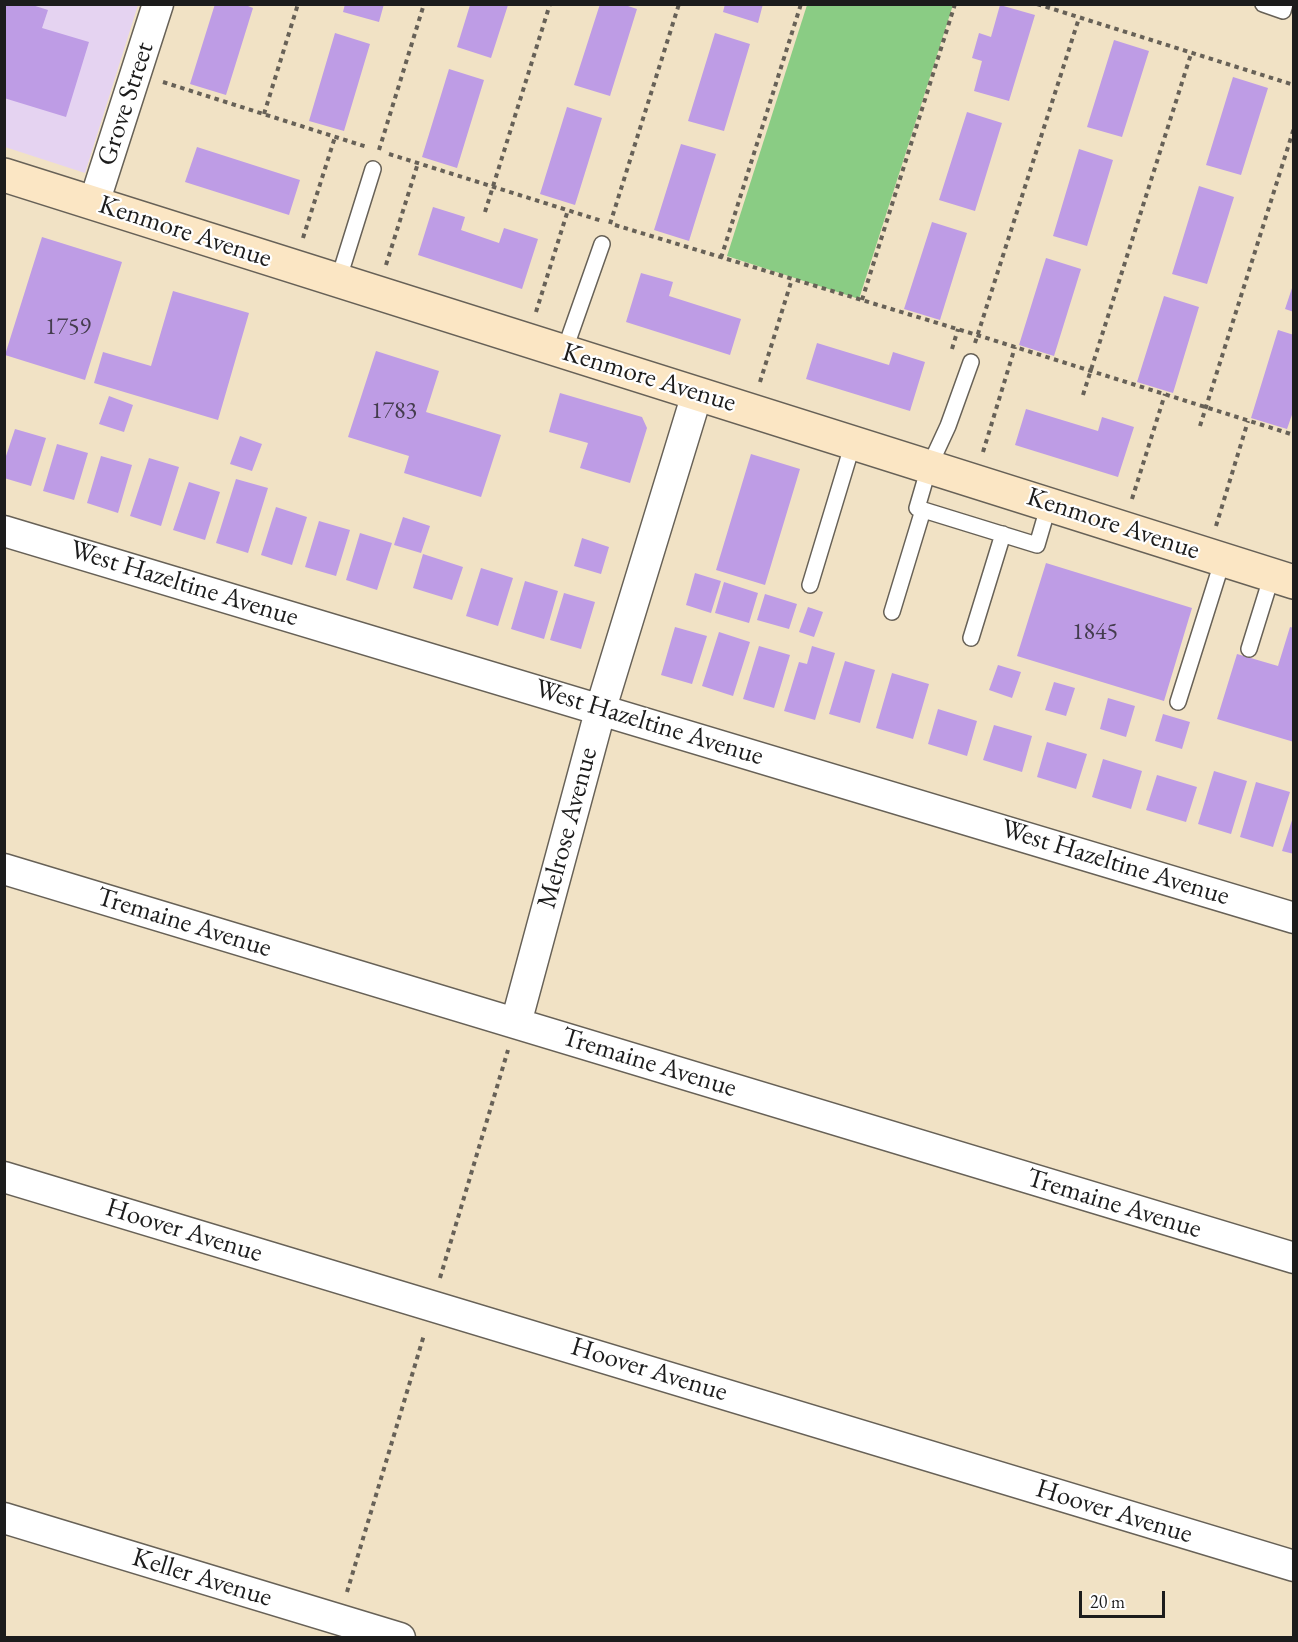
<!DOCTYPE html>
<html>
<head>
<meta charset="utf-8">
<style>
  body { margin:0 }
  #map { position:relative; width:1298px; height:1642px; overflow:hidden; background:#f1e2c5; font-family:"EB Garamond",serif }
  canvas { display:block }
  .frame { position:absolute; inset:0; border:6px solid #1c1c1c; pointer-events:none }
  .scale { position:absolute; left:1079px; top:1591px; width:86px; height:27px; box-sizing:border-box; border:3px solid #1c1c1c; border-top:0; padding-left:8px; font-size:18px; line-height:21px; white-space:nowrap; color:#1c1c1c; -webkit-text-stroke:4px #fff; paint-order:stroke }
</style>
</head>
<body>
<div id="map">
<canvas width="1298" height="1642"></canvas>
<div class="frame"></div>
<div class="scale">20 m</div>
</div>
<script>
const ctx = document.querySelector('canvas').getContext('2d');
ctx.lineJoin = 'round';
function fillPath(path, color) { ctx.fillStyle = color; ctx.fill(path, 'evenodd'); }
const shape = rows => new Path2D(rows.map(r => 'M' + r).join(''));
function trace(path, color, width, dash) { ctx.strokeStyle = color; ctx.lineWidth = width; ctx.lineCap = dash ? 'butt' : 'round'; ctx.setLineDash(dash || []); ctx.stroke(path); }
function label(font, color, halo, rows, align = 'center') {
  ctx.font = font + ' "EB Garamond",serif'; ctx.lineWidth = 4.5; ctx.setLineDash([]); ctx.textBaseline = 'middle'; ctx.strokeStyle = halo; ctx.fillStyle = color; for (const [text, x, y, turn = 0] of rows) {
    ctx.save(); ctx.translate(x, y); ctx.rotate((+turn || 0) * Math.PI / 180); ctx.textAlign = isNaN(turn) ? turn : align; if (halo) ctx.strokeText(text, 0, 0); ctx.fillText(text, 0, 0); ctx.restore();
  }
}
const built = shape([
  [5,5,138,5,85,173,5,147]
]);
const green = shape([
  [807,5,953,5,859,299,727,256]
]);
const building = shape([
  [4,4,29,4,48,10,42,28,89,42,66,117,4,98],
  [215,4,243,4,253,8,226,95,190,84],
  [345,4,384,4,379,22,343,12],
  [600,4,622,4,637,9,610,96,574,85],
  [725,4,763,4,758,23,723,12],
  [470,5,508,5,491,58,457,47],
  [1000,5,1035,15,1009,101,974,91,982,61,972,58,979,33,991,37],
  [335,33,370,44,344,131,309,121],
  [715,33,750,44,724,131,688,121],
  [1114,40,1149,51,1122,137,1087,127],
  [449,69,484,80,457,168,422,157],
  [1233,77,1268,88,1241,175,1206,165],
  [567,107,602,118,575,205,540,194],
  [967,112,1002,123,975,211,939,200],
  [681,144,716,154,689,241,654,230],
  [197,147,300,180,289,215,185,182],
  [1079,149,1113,160,1087,246,1053,236],
  [1199,186,1234,197,1207,284,1172,274],
  [433,207,465,217,461,230,499,243,504,228,538,239,522,289,418,255],
  [932,222,967,233,940,320,904,309],
  [42,237,122,262,85,380,5,355],
  [1046,258,1081,269,1054,356,1019,345],
  [641,273,673,282,669,296,741,319,730,355,626,322],
  [1293,285,1294,285,1294,312,1285,309],
  [173,291,249,313,218,420,94,383,103,352,151,366],
  [1164,296,1199,307,1173,393,1137,382],
  [1278,330,1294,335,1294,409,1287,429,1251,418],
  [817,343,889,365,893,352,925,362,910,411,806,379],
  [376,351,439,371,426,412,501,435,481,497,404,473,409,456,348,437],
  [560,393,642,417,647,428,630,483,580,468,588,443,549,432],
  [109,396,133,405,124,432,99,424],
  [1026,409,1098,431,1102,417,1134,427,1118,477,1015,445],
  [15,429,46,438,31,486,4,478,4,462],
  [240,436,262,444,252,471,230,464],
  [57,444,88,453,74,500,43,491],
  [751,454,800,469,765,585,716,570],
  [101,456,132,465,118,513,87,503],
  [149,458,179,467,161,526,130,516],
  [236,479,268,488,248,553,216,543],
  [189,482,220,492,205,540,173,530],
  [276,507,307,517,292,565,261,555],
  [403,517,430,526,421,553,394,545],
  [319,521,350,530,336,576,305,567],
  [360,533,392,543,377,590,346,580],
  [582,538,609,547,601,574,574,566],
  [423,554,463,567,452,600,413,588],
  [1046,563,1192,608,1164,701,1017,656],
  [481,568,513,578,498,626,466,616],
  [695,573,721,581,711,613,686,605],
  [525,581,558,591,544,639,511,629],
  [724,582,758,593,749,623,715,613],
  [564,593,595,602,581,649,550,640],
  [765,594,797,604,789,629,757,620],
  [808,607,823,612,814,637,799,632],
  [675,627,707,636,692,684,661,675],
  [1290,627,1294,628,1294,742,1217,719,1237,654,1278,666],
  [719,632,750,642,733,696,702,686],
  [759,646,790,655,774,708,743,699],
  [812,646,835,653,815,720,784,711,799,662,807,664],
  [845,661,875,670,860,723,829,714],
  [998,665,1021,672,1012,698,989,690],
  [892,673,929,684,913,739,876,728],
  [1054,682,1075,688,1066,716,1045,710],
  [1108,698,1135,706,1126,737,1100,729],
  [938,709,977,721,967,756,928,744],
  [1163,714,1190,722,1182,749,1155,741],
  [994,725,1032,736,1022,772,983,760],
  [1047,742,1087,754,1076,789,1037,777],
  [1103,759,1142,771,1131,809,1092,797],
  [1214,771,1247,781,1231,834,1198,824],
  [1157,775,1197,787,1186,822,1146,810],
  [1256,782,1290,792,1273,847,1240,837],
  [1294,814,1294,854,1282,851]
]);
const path = shape([
  [1037,4,1294,85],
  [163,82,367,147],
  [264,114,298,4],
  [379,150,424,4],
  [389,154,602,221],
  [485,212,550,4],
  [610,224,679,4],
  [615,225,977,335,1294,435],
  [303,238,335,137],
  [721,258,801,4],
  [386,265,418,163],
  [862,300,955,4],
  [536,312,568,210],
  [975,343,1079,18],
  [952,349,958,329],
  [760,382,792,279],
  [1083,395,1191,54],
  [1200,426,1294,128],
  [983,452,1015,347],
  [1132,499,1165,394],
  [1216,526,1248,421],
  [440,1278,508,1050],
  [347,1592,424,1335]
]);
const lane = shape([
  [1263,4,1283,11,1285,4],
  [338,281,373,169],
  [564,352,602,244],
  [971,362,948,426,929,467,917,508,1037,545,1049,504],
  [810,585,853,443],
  [892,612,923,510],
  [971,638,1003,534],
  [1249,649,1272,575],
  [1178,702,1223,559]
]);
const street = shape([
  [94,203,158,4],
  [4,531,1294,918],
  [4,869,1294,1258],
  [516,1023,601,708,697,394],
  [4,1177,1294,1566],
  [4,1518,400,1638]
]);
const secondary = shape([
  [4,175,1294,582]
]);
const numberNames = [
  ["1759",68,327],
  ["1783",394,411],
  ["1845",1095,632]
];
const streetNames = [
  ["Grove Street",126,104,-72],
  ["Kenmore Avenue",185,232,18],
  ["Kenmore Avenue",649,378,17],
  ["Kenmore Avenue",1113,524,18],
  ["West Hazeltine Avenue",184,584,17],
  ["West Hazeltine Avenue",649,723,17],
  ["Melrose Avenue",568,828,-75],
  ["West Hazeltine Avenue",1115,863,17],
  ["Tremaine Avenue",184,923,17],
  ["Tremaine Avenue",649,1063,17],
  ["Tremaine Avenue",1114,1204,17],
  ["Hoover Avenue",184,1231,17],
  ["Hoover Avenue",649,1370,17],
  ["Hoover Avenue",1114,1512,17],
  ["Keller Avenue",202,1578,17]
];
fillPath(built, '#e5d3f1');
fillPath(green, '#8acc84');
fillPath(building, '#be9ce5');
trace(lane, '#676157', 18);
trace(street, '#676157', 33);
trace(secondary, '#676157', 36);
trace(path, '#676157', 4, [4.5, 4.5]);
trace(lane, '#fff', 15);
trace(street, '#fff', 30);
trace(secondary, '#fbe6c4', 33);
label('24px', '#443c4e', null, numberNames);
label('27px', '#1c1c1c', '#fff', streetNames);
</script>
</body>
</html>
